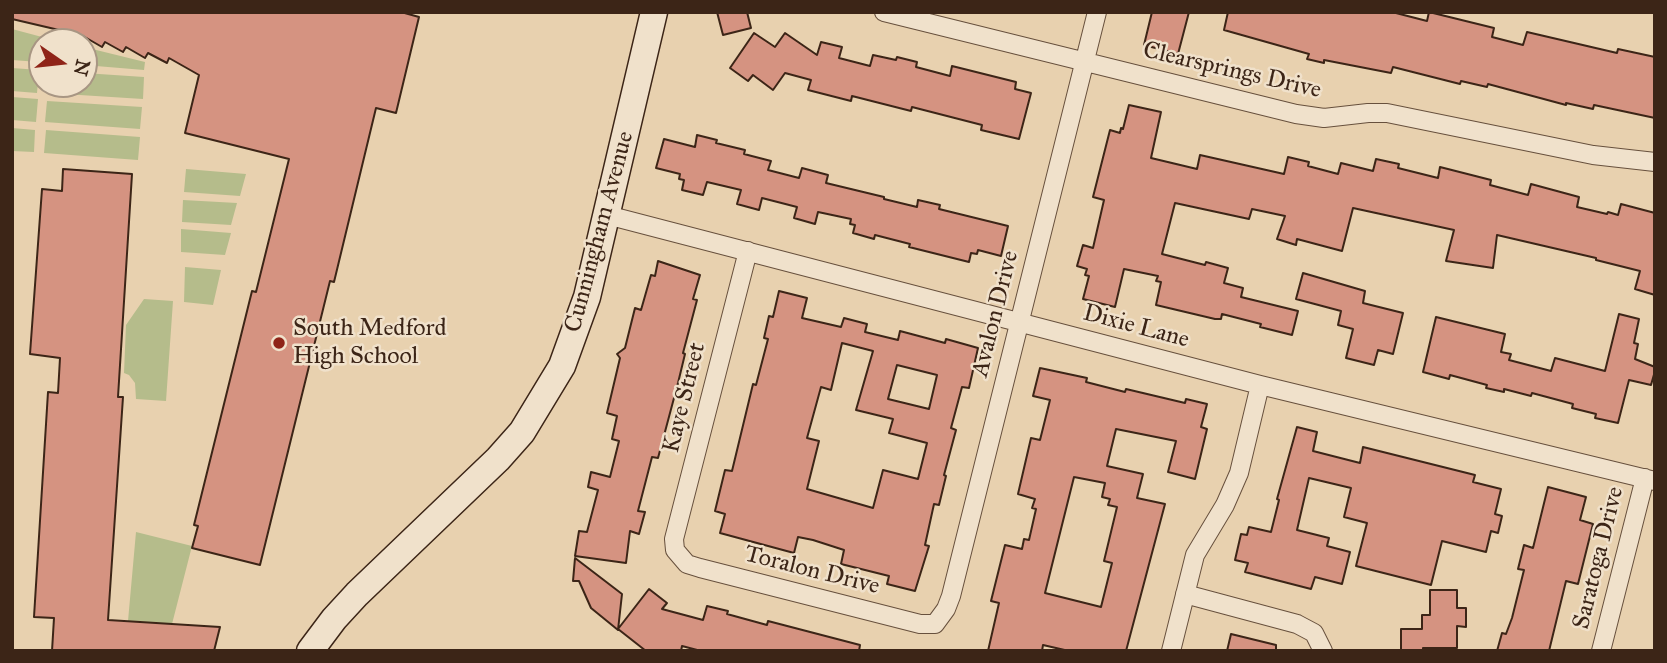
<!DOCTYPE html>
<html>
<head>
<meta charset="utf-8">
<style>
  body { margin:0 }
  #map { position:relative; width:1667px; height:663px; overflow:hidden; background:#e8d1af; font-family:"IM FELL Great Primer",serif }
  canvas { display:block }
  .frame { position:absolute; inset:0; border:14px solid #3c2517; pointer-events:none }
  .north { position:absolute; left:28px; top:28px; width:70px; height:70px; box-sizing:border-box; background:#f0e1cb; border:2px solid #a89683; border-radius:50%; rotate:104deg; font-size:19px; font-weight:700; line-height:28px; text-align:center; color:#3c2517 }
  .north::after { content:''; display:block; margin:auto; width:24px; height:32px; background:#8f2418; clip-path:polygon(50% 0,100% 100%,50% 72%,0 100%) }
</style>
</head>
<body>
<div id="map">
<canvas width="1667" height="663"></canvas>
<div class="frame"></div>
<div class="north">N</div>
</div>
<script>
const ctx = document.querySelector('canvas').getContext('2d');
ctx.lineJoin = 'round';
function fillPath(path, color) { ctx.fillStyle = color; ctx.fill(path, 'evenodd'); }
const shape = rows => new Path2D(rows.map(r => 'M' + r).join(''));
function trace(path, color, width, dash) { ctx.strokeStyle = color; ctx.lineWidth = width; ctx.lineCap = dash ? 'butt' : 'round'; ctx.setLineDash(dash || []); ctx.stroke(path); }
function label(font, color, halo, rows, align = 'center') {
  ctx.font = font + ' "IM FELL Great Primer",serif'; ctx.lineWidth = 5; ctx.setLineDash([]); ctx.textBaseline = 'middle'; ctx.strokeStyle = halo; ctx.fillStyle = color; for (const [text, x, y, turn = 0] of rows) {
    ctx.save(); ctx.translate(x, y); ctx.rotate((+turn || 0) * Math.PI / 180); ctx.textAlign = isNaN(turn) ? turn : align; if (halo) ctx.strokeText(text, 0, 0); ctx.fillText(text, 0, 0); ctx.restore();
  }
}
const green = shape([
  [12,29,42,37,39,62,12,60],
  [84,47,145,62,144,70,84,65],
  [12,68,39,70,37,93,12,91],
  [84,73,144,77,143,99,48,93,49,84,84,84],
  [12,97,38,99,36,122,12,120],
  [47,101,142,107,140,129,45,122],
  [12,128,35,130,34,152,12,151],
  [46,130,140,137,138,160,44,153],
  [186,169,246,174,240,196,184,192],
  [183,200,237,203,231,225,182,222],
  [181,229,231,233,225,255,181,252],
  [185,267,221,270,213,305,184,302],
  [144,299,173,301,166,401,136,399,135,383,129,375,124,373,126,325],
  [136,532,192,546,172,624,128,621]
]);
const building = shape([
  [12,12,401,12,419,17,396,113,376,108,334,282,330,281,260,565,192,548,198,526,194,525,252,291,256,292,289,159,185,133,199,75,169,58,167,63,148,53,145,58,126,47,123,52,105,42,102,47,83,36,79,42,59,30,12,19,12,12],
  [717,12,747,12,751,28,723,35,717,12],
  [1152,12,1189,12,1178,54,1144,45,1152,12],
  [1228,12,1392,12,1427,21,1429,12,1494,28,1492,37,1523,45,1527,32,1617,53,1618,49,1655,57,1655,118,1594,105,1593,109,1566,103,1566,105,1488,84,1487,87,1461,81,1460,84,1393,67,1391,73,1324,60,1324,63,1307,59,1309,54,1224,30,1228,12],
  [754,33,775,47,785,33,817,55,821,42,842,47,839,58,870,66,873,55,896,60,897,57,917,62,916,67,950,76,952,66,1016,82,1015,89,1031,93,1019,139,981,130,982,125,912,107,911,111,852,96,851,101,808,90,811,80,785,73,773,90,753,75,748,81,730,68,754,33],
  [1129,105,1161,112,1151,158,1197,169,1200,155,1284,174,1288,157,1309,162,1308,166,1338,174,1341,163,1373,171,1376,159,1399,164,1398,168,1438,178,1440,167,1491,180,1490,185,1528,195,1531,184,1579,197,1577,207,1607,214,1608,212,1618,215,1621,204,1655,213,1655,295,1635,289,1640,271,1596,260,1596,258,1497,235,1493,268,1446,261,1454,230,1353,208,1342,251,1297,239,1296,245,1277,239,1285,216,1252,209,1249,219,1175,203,1162,254,1205,265,1206,262,1228,268,1224,283,1243,288,1241,297,1298,311,1292,335,1260,327,1261,324,1222,314,1221,319,1215,319,1156,305,1161,282,1156,281,1158,276,1124,269,1115,307,1083,299,1089,276,1085,275,1087,269,1077,266,1083,245,1093,248,1104,200,1093,197,1110,130,1120,133,1121,128,1123,129,1129,105],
  [697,135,717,140,716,143,745,150,744,154,771,161,768,170,799,178,802,168,828,175,826,183,884,197,884,199,917,207,918,200,940,205,939,209,1008,226,1001,256,978,250,977,254,971,253,969,262,909,247,910,244,875,235,874,239,853,233,855,225,850,224,851,219,818,212,815,224,794,218,797,207,762,198,759,210,737,204,741,190,707,182,703,195,682,190,684,180,679,179,680,174,656,168,664,139,695,147,697,135],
  [63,169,132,174,118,397,123,397,108,620,220,627,214,651,52,651,54,618,34,617,48,392,58,393,60,358,30,354,42,189,62,191,63,169],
  [658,261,700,275,693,299,697,300,683,353,685,354,678,383,658,458,652,457,638,511,645,512,639,534,630,531,626,563,575,556,579,531,587,532,598,490,588,487,591,472,610,477,619,441,612,439,617,416,607,413,620,358,617,354,625,348,635,308,641,310,651,275,655,276,658,261],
  [1303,273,1365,291,1363,303,1403,313,1393,354,1378,350,1374,365,1346,358,1353,329,1338,325,1341,311,1296,299,1303,273],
  [779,291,807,298,802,318,841,327,844,318,867,324,865,332,898,340,900,331,945,343,946,339,978,348,969,388,962,387,951,428,956,430,944,475,946,476,939,505,934,504,925,545,929,546,915,591,887,584,889,576,841,564,844,550,813,540,798,537,794,553,720,533,725,514,715,511,725,470,732,471,753,384,756,385,768,339,764,338,769,316,773,317,779,291],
  [842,343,873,351,856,410,893,419,889,433,927,443,918,479,883,470,873,508,807,489,819,441,807,438,821,387,831,390,842,343],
  [897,365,937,375,929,409,888,399,897,365],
  [1619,314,1639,319,1634,343,1638,344,1635,359,1655,367,1655,371,1651,385,1629,380,1618,423,1595,418,1596,414,1572,408,1573,404,1532,393,1531,396,1504,389,1504,392,1486,388,1487,385,1450,375,1449,379,1423,372,1436,317,1505,334,1501,352,1511,354,1509,360,1551,371,1555,358,1605,371,1619,314],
  [1040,368,1087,378,1086,382,1125,392,1126,389,1185,403,1186,399,1207,404,1201,427,1207,429,1195,479,1168,472,1176,441,1116,429,1107,466,1143,474,1137,498,1165,504,1126,651,1069,651,1043,645,1042,651,988,651,999,603,991,601,1005,545,1022,549,1024,539,1029,540,1036,509,1032,508,1035,499,1018,494,1031,438,1040,440,1050,400,1033,396,1040,368],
  [1074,477,1105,483,1102,497,1110,499,1108,505,1117,507,1104,561,1112,563,1101,607,1045,593,1074,477],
  [1297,427,1317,432,1313,451,1360,463,1363,447,1475,475,1473,482,1501,489,1495,514,1502,516,1498,533,1491,531,1486,552,1442,541,1431,585,1356,566,1367,523,1344,517,1351,488,1309,478,1297,530,1329,538,1327,546,1350,552,1342,584,1315,577,1311,589,1245,572,1248,563,1235,560,1241,534,1247,535,1249,527,1271,532,1279,500,1277,499,1297,427],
  [1548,487,1586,497,1580,520,1593,524,1578,584,1566,581,1549,651,1497,651,1502,633,1506,634,1512,618,1524,570,1518,569,1524,545,1533,548,1548,487],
  [575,558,622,594,618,630,591,608,579,581,573,581,575,558],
  [649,589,667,603,662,609,703,620,707,606,728,611,727,614,767,625,768,621,860,645,859,651,701,651,682,646,681,651,646,651,618,629,649,589],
  [1430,590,1457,590,1457,608,1466,608,1466,627,1457,626,1457,648,1423,648,1423,651,1401,651,1401,629,1422,629,1422,615,1430,615,1430,590],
  [1231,634,1276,645,1276,651,1227,651,1231,634]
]);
const minor = shape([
  [884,12,1296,114,1324,118,1368,113,1387,113,1593,155,1655,162],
  [607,215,1260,385,1655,481],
  [748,251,674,539,675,550,687,564,700,568,920,624,935,624,946,609,951,596,1097,12],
  [1185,594,1297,624,1314,633,1323,651],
  [1171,651,1195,555,1225,505,1239,473,1260,385],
  [1601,651,1645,478]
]);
const secondary = shape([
  [310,651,334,619,357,594,498,459,522,432,562,366,587,297,654,12]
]);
const markers = [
  [279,343,7,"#8f2418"]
];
const streetNames = [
  ["Clearsprings Drive",1232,71,13],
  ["Cunningham Avenue",600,232,-75],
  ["Avalon Drive",996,314,-76],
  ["Dixie Lane",1136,327,15],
  ["Kaye Street",685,398,-76],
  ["Saratoga Drive",1599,558,-76],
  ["Toralon Drive",812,571,14]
];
const poiNames = [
  ["South Medford",293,329],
  ["High School",293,357]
];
fillPath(green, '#b5bc8b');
fillPath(building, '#d59381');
trace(building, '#3c2517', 2);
trace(minor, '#67503d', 20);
trace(secondary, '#3c2517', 29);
trace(minor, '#f0e1cb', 18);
trace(secondary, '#f0e1cb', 26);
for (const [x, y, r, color] of markers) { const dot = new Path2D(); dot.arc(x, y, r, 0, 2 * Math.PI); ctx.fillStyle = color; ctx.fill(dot); trace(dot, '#f0e1cb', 2.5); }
label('24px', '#3c2517', '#f0e1cb', streetNames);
label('24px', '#3c2517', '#f0e1cb', poiNames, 'left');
</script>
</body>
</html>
